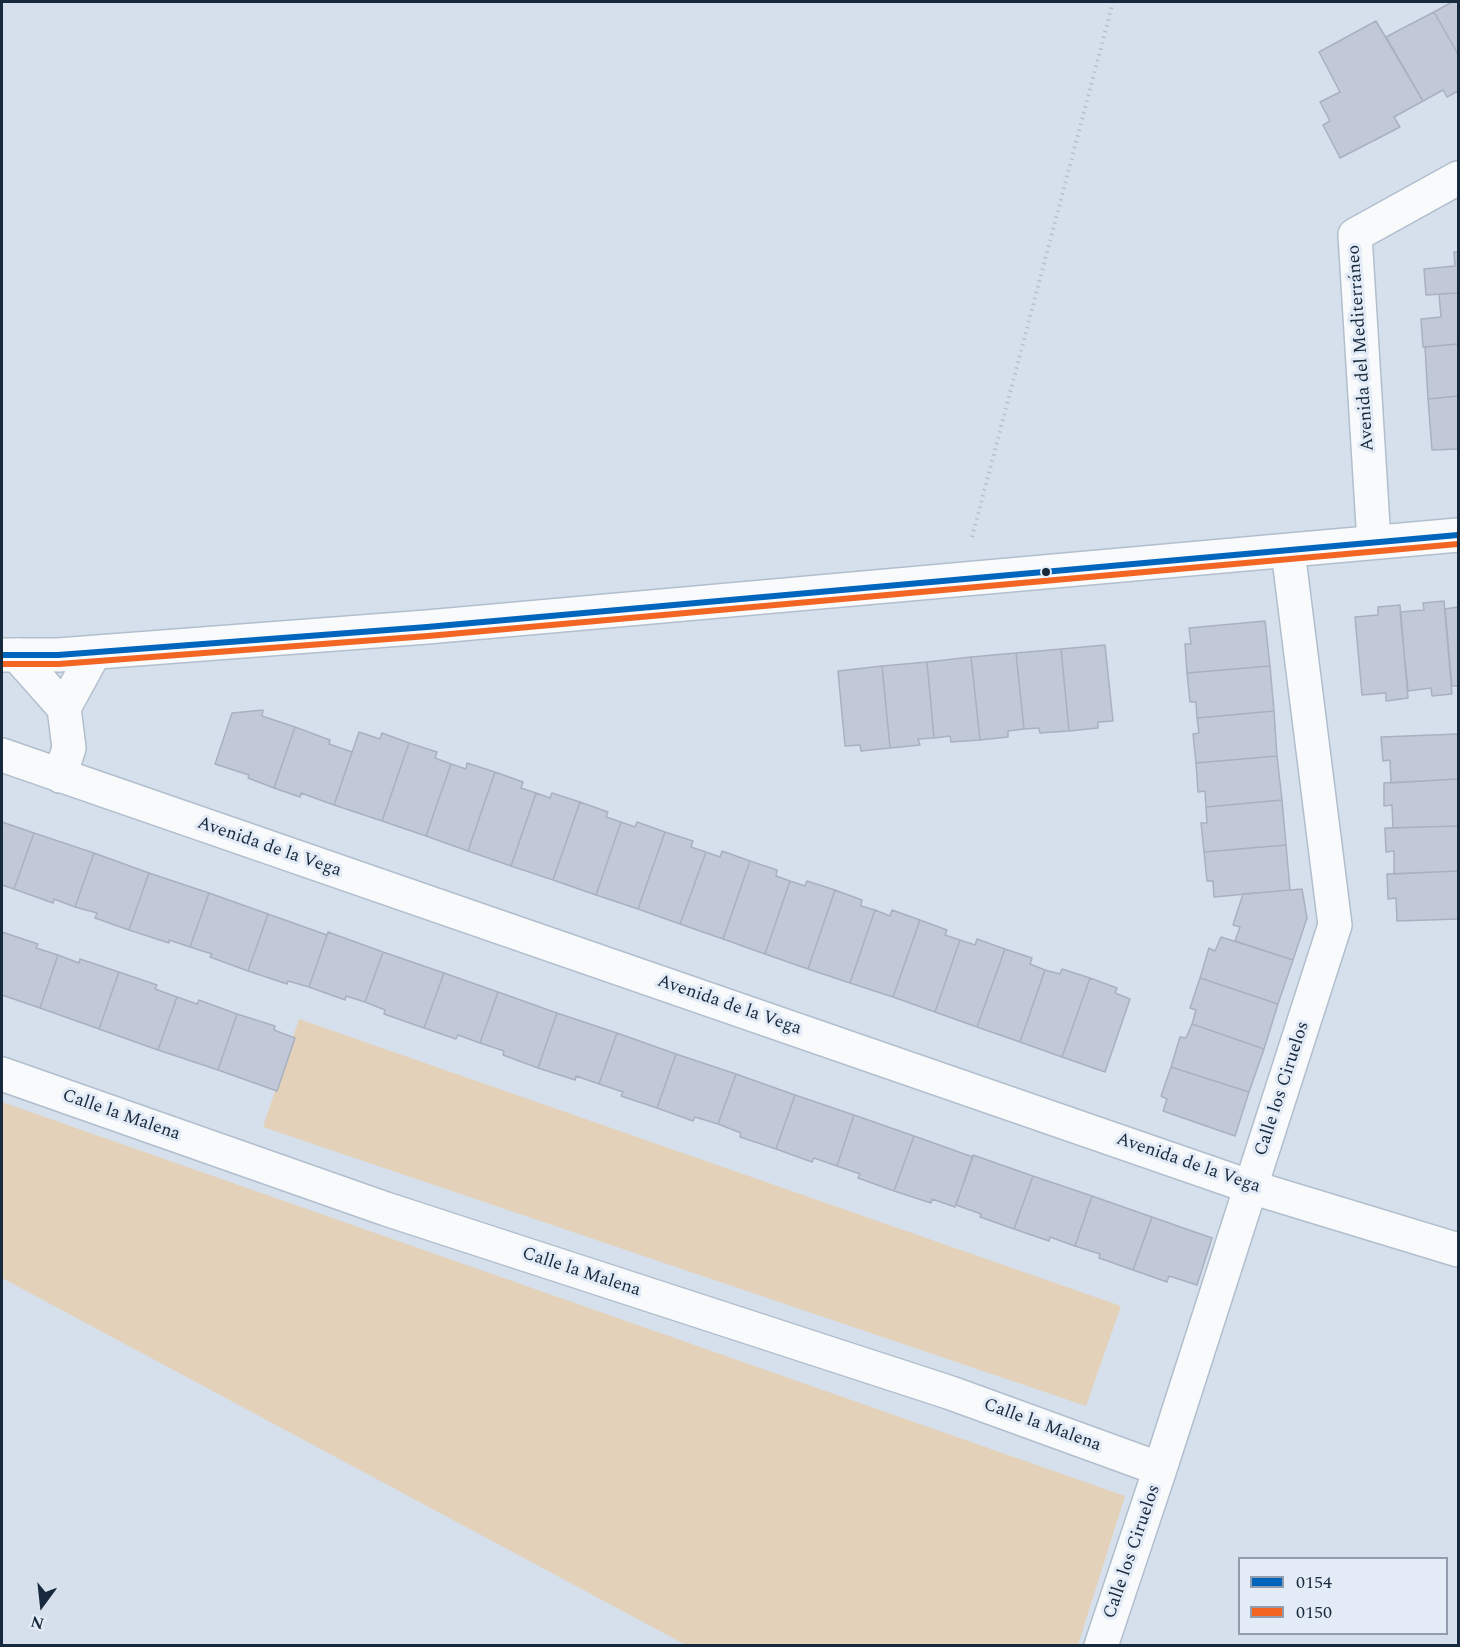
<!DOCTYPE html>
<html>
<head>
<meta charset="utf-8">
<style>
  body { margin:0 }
  #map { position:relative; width:1460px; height:1647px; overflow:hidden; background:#d6e0ec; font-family:Spectral,serif }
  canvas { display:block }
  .frame { position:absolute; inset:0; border:3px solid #17293d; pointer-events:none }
  .legend { position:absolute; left:1238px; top:1557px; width:210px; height:78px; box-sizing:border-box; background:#e2ebf6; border:2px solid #919dac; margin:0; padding:8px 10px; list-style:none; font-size:18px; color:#17293d }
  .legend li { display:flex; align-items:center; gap:12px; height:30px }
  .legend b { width:30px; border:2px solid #919dac }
  .north { position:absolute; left:12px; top:1575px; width:60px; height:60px; -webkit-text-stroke:4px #e2ebf6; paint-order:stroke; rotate:195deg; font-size:16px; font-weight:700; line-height:24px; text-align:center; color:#17293d }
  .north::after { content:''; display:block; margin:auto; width:21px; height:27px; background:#17293d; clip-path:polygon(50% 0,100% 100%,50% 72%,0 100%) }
</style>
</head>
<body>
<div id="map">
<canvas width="1460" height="1647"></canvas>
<div class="frame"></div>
<ul class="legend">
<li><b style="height:8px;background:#0065bd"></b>0154</li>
<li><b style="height:8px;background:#f26522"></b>0150</li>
</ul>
<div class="north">N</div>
</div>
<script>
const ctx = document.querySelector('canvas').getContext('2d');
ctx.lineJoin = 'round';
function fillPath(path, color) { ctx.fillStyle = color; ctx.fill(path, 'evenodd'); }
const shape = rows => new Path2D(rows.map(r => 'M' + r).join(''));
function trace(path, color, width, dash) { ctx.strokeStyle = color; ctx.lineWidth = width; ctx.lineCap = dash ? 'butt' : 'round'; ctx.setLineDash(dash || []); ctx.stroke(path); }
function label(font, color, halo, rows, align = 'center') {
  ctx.font = font + ' Spectral,serif'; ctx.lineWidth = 6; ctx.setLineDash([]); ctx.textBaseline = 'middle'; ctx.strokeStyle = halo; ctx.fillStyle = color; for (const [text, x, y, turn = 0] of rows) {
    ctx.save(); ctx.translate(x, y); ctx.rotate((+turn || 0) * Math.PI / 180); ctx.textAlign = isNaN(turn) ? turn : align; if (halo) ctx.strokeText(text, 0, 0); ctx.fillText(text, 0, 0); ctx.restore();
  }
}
const green = shape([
  [299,1019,1121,1306,1086,1406,263,1127],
  [2,1102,1125,1496,1078,1645,686,1645,2,1278]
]);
const building = shape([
  [1452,2,1458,2,1458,54,1434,12,1452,2],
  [1434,12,1458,54,1458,91,1447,97,1443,90,1423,101,1386,37,1434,12],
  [1376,21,1423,101,1394,117,1400,127,1340,158,1323,125,1330,121,1320,102,1340,92,1319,52,1376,21],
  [1454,252,1458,252,1458,293,1426,295,1424,269,1455,266,1454,252],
  [1458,293,1458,344,1423,347,1421,319,1441,317,1439,294,1458,293],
  [1458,344,1458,396,1428,399,1425,347,1458,344],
  [1458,396,1458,449,1432,450,1428,399,1458,396],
  [1444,601,1452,694,1432,696,1431,688,1408,691,1400,612,1424,610,1423,603,1444,601],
  [1400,605,1408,698,1386,701,1386,693,1362,695,1355,617,1378,615,1378,607,1400,605],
  [1458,607,1458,686,1452,686,1445,609,1458,607],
  [1265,621,1270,666,1187,673,1185,644,1191,644,1189,628,1265,621],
  [1105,645,1113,721,1098,722,1098,728,1069,731,1061,649,1105,645],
  [1061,649,1069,731,1040,733,1039,728,1024,729,1016,653,1061,649],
  [1016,653,1024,729,1008,731,1008,737,980,740,971,657,1016,653],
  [971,657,980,740,951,742,950,736,934,738,927,662,971,657],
  [927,662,934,738,918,739,920,745,890,748,882,666,927,662],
  [882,666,890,748,861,751,860,745,845,746,838,671,882,666],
  [1270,666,1274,711,1197,718,1196,702,1190,702,1187,673,1270,666],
  [263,710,262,716,295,727,274,788,248,778,249,775,215,764,232,713,263,710],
  [1274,711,1277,756,1196,763,1193,734,1199,733,1197,718,1274,711],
  [295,727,330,740,329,744,352,752,334,805,301,793,300,797,274,788,295,727],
  [359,732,380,739,382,733,409,743,382,821,334,805,359,732],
  [1458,734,1458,779,1391,783,1390,760,1383,761,1381,737,1458,734],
  [409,743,437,752,435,758,451,764,426,836,382,821,409,743],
  [1277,756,1282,800,1206,807,1205,791,1198,792,1196,763,1277,756],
  [467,763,495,772,468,851,426,836,451,764,466,769,467,763],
  [495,772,523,782,521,788,536,793,511,866,468,851,495,772],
  [1458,779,1458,826,1393,828,1392,805,1384,806,1384,783,1458,779],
  [536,793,550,798,552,793,580,802,553,880,511,866,536,793],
  [1282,800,1286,845,1204,852,1201,823,1207,823,1206,807,1282,800],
  [580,802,608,812,606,817,621,822,596,895,553,880,580,802],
  [2,822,34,833,14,889,2,885,2,822],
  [621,822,635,827,637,822,665,832,638,909,596,895,621,822],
  [1458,826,1458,871,1394,874,1394,851,1386,852,1385,828,1458,826],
  [665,832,693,841,691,847,706,852,680,924,638,909,665,832],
  [34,833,94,853,75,907,54,899,53,903,14,889,34,833],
  [1286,845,1290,890,1214,897,1213,881,1207,881,1204,852,1286,845],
  [722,851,750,861,723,939,680,924,706,852,720,857,722,851],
  [94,853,149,873,129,930,95,918,97,913,75,907,94,853],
  [750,861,777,870,776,876,790,881,765,954,723,939,750,861],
  [1458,871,1458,919,1397,921,1396,898,1388,899,1387,874,1458,871],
  [149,873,209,893,190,947,169,940,169,943,129,930,149,873],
  [790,881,805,886,807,881,835,890,808,969,765,954,790,881],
  [1302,889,1307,918,1293,960,1235,941,1240,927,1233,925,1243,894,1302,889],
  [835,890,862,900,861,906,875,910,850,983,808,969,835,890],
  [209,893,268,914,248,971,210,957,212,954,190,947,209,893],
  [875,910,890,916,892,910,920,920,893,997,850,983,875,910],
  [268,914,327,935,309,987,288,981,287,984,248,971,268,914],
  [920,920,947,930,945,935,960,940,935,1012,893,997,920,920],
  [2,932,38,944,36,948,58,955,40,1008,2,995,2,932],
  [328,932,383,952,365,1002,346,996,345,1000,309,987,328,932],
  [1221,937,1293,960,1278,1004,1200,978,1209,948,1215,951,1221,937],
  [977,939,1005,949,977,1027,935,1012,960,940,975,945,977,939],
  [1005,949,1032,958,1030,964,1045,970,1020,1042,977,1027,1005,949],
  [383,952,444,973,424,1028,384,1014,385,1010,365,1002,383,952],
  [58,955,79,963,80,959,119,972,99,1029,40,1008,58,955],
  [1062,969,1090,978,1062,1057,1020,1042,1045,970,1060,974,1062,969],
  [119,972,157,985,155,989,177,997,158,1050,99,1029,119,972],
  [444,973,498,992,480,1043,458,1035,456,1039,424,1028,444,973],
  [1090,978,1117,988,1115,993,1130,999,1105,1072,1062,1057,1090,978],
  [1200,978,1278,1004,1264,1049,1192,1024,1196,1010,1190,1008,1200,978],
  [498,992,557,1013,538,1068,503,1055,504,1051,480,1043,498,992],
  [177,997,197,1004,199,1000,237,1014,218,1070,158,1050,177,997],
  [557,1013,617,1033,599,1084,576,1076,575,1080,538,1068,557,1013],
  [237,1014,275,1026,274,1030,295,1038,277,1091,218,1070,237,1014],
  [1192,1024,1264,1049,1249,1092,1171,1067,1180,1037,1186,1038,1192,1024],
  [617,1033,676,1054,657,1108,621,1096,623,1092,599,1084,617,1033],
  [676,1054,736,1074,718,1124,695,1117,693,1121,657,1108,676,1054],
  [1171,1067,1249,1092,1235,1136,1163,1111,1167,1099,1161,1096,1171,1067],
  [736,1074,795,1095,776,1149,740,1137,741,1133,718,1124,736,1074],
  [795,1095,854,1115,837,1166,814,1158,812,1162,776,1149,795,1095],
  [854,1115,914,1136,894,1191,858,1178,860,1174,837,1166,854,1115],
  [914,1136,973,1157,955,1207,932,1199,931,1203,894,1191,914,1136],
  [973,1155,1033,1176,1014,1229,980,1217,981,1214,956,1205,973,1155],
  [1033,1176,1092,1196,1075,1246,1050,1237,1049,1241,1014,1229,1033,1176],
  [1092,1196,1152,1217,1133,1270,1099,1258,1100,1254,1075,1246,1092,1196],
  [1152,1217,1212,1238,1197,1285,1169,1276,1167,1282,1133,1270,1152,1217]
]);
const path = shape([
  [972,537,1113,2]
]);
const minor = shape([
  [1374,542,1355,235,1458,178],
  [17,655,64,708,69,748,60,776],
  [64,708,94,653],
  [2,755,1251,1187,1458,1250],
  [2,1074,386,1209,951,1393,1160,1469],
  [1101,1646,1160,1469,1335,925,1288,551]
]);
const tertiary = shape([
  [2,655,58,655,427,627,1458,535]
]);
const bus1 = shape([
  [2,655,58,655,427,627,1458,535]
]);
const bus2 = shape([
  [2,664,59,664,428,636,1458,544]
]);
const markers = [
  [1046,572,5,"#17293d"]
];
const streetNames = [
  ["Avenida del Mediterráneo",1362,348,-94],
  ["Avenida de la Vega",269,848,19],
  ["Avenida de la Vega",729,1006,19],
  ["Calle los Ciruelos",1283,1089,-72],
  ["Calle la Malena",121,1116,19],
  ["Avenida de la Vega",1188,1164,19],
  ["Calle la Malena",581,1273,18],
  ["Calle la Malena",1042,1426,20],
  ["Calle los Ciruelos",1133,1552,-71]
];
fillPath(green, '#e3d1b9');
fillPath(building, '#c1c9d8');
trace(building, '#a9b0c1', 1.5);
trace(minor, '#b1becd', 36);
trace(tertiary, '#b1becd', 36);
trace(path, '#bbc0c6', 4, [1.5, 4.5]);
trace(minor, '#f9fafc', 33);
trace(tertiary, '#f9fafc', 33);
trace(bus1, '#0065bd', 6);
trace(bus2, '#f26522', 6);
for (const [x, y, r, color] of markers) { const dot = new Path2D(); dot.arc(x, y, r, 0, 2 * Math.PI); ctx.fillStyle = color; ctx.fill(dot); trace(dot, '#e2ebf6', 2); }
label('18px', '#17293d', '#e2ebf6', streetNames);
</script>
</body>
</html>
